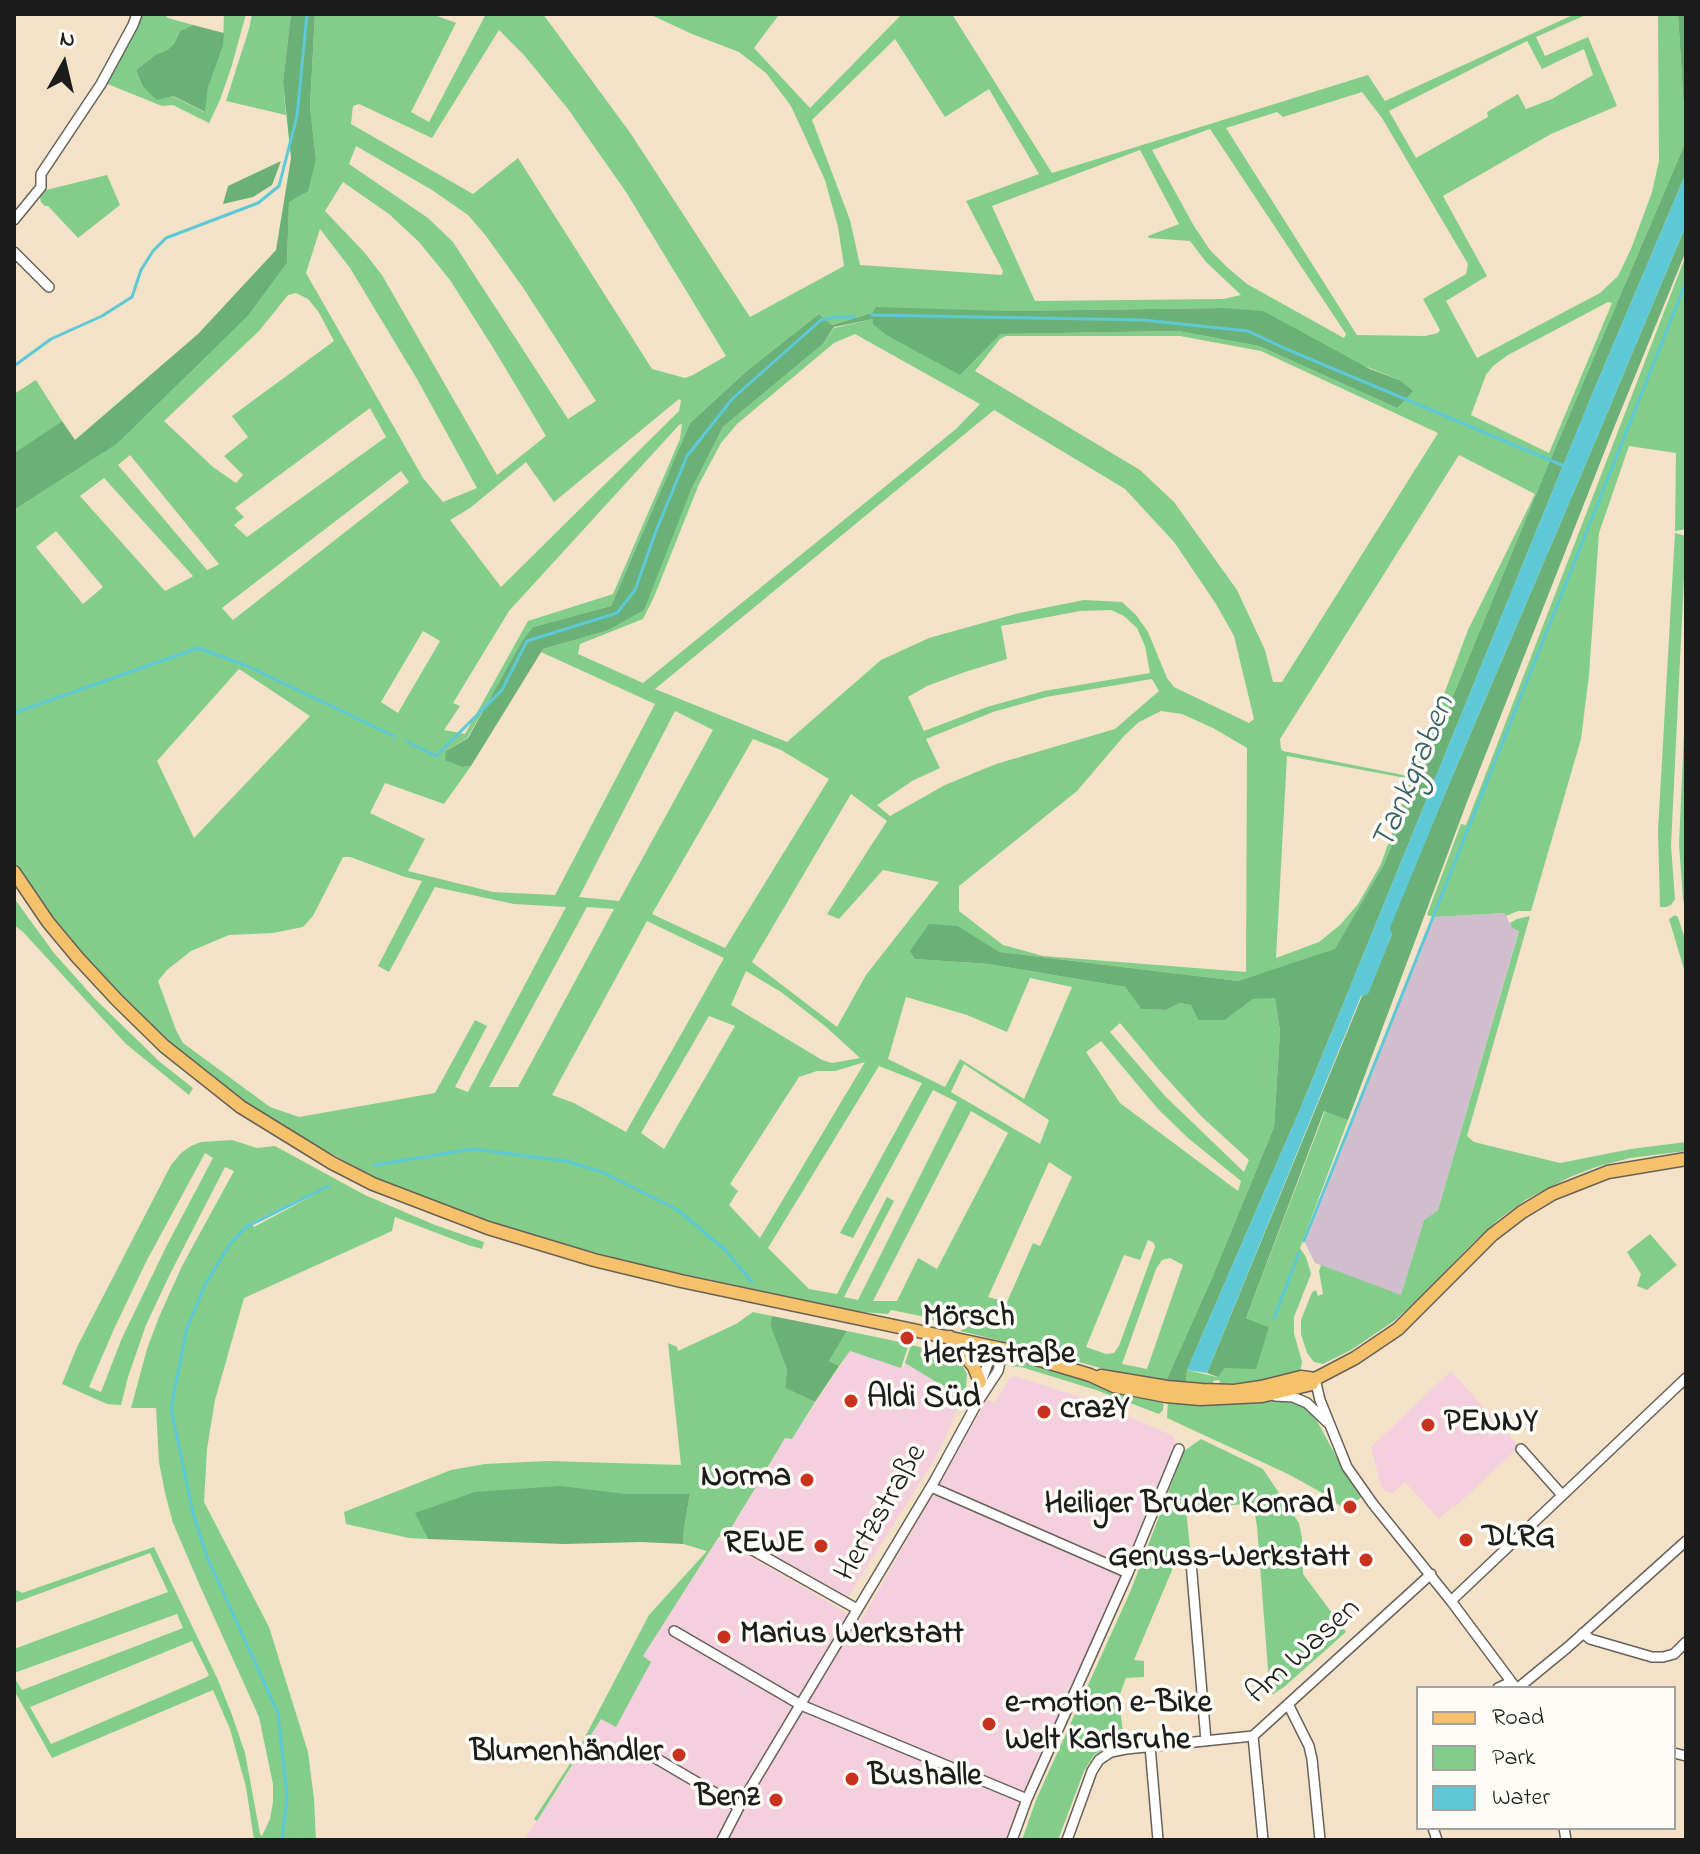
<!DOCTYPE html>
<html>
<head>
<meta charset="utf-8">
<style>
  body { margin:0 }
  #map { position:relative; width:1700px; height:1854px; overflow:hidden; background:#f3e2c7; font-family:"Indie Flower",sans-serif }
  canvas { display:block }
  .frame { position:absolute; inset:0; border:16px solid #1c1c1c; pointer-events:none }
  .legend { position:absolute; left:1416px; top:1686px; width:260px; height:144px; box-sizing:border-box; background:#fdfcf7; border:2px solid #a3a29f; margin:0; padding:10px 14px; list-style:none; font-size:24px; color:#1c1c1c }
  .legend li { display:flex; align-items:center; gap:16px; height:40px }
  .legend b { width:40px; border:2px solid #a3a29f }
  .north { position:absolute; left:24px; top:24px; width:80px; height:80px; -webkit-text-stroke:6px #fdfcf7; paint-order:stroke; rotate:8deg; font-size:22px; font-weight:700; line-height:32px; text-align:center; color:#1c1c1c }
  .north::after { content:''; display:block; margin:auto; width:28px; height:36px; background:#1c1c1c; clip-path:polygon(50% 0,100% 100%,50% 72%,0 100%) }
</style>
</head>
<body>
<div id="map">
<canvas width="1700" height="1854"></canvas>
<div class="frame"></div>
<ul class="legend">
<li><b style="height:10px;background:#f5c16b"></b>Road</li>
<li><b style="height:22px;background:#83cd8b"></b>Park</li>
<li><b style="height:22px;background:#5dc8d6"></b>Water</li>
</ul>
<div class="north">N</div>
</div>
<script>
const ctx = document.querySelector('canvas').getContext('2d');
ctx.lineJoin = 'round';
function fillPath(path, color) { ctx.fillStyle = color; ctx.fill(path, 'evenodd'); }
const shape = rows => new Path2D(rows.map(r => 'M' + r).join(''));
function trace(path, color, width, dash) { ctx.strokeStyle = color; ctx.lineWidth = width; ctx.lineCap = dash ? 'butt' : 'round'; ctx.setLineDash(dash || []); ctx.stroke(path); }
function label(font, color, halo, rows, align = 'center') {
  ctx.font = font + ' "Indie Flower",sans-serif'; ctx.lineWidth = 7; ctx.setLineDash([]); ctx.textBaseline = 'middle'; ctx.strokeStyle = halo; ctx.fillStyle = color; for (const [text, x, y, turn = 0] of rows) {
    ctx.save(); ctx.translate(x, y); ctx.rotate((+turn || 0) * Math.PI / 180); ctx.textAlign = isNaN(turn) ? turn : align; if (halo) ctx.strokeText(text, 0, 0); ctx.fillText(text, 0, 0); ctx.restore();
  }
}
const built = shape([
  [850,1351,901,1368,904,1368,905,1363,956,1394,962,1396,945,1439,931,1465,848,1597,730,1530,785,1438,792,1438],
  [1451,1371,1519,1447,1455,1507,1453,1506,1439,1519,1405,1482,1393,1493,1385,1491,1381,1486,1371,1447],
  [1015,1376,1095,1402,1173,1436,1176,1443,1127,1570,1012,1840,526,1840,526,1837,561,1785,601,1718,616,1726,650,1662,642,1657,718,1538,861,1621,987,1400,994,1403,1010,1378]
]);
const industrial = shape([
  [1505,913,1512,928,1519,930,1438,1210,1424,1220,1401,1296,1315,1263,1305,1243,1434,917]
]);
const green = shape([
  [142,14,164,14,168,18,193,25,180,31,174,44,167,50,155,55,136,70,143,87,157,99,172,96,204,112,208,88,223,46,224,14,246,14,232,65,220,100,209,123,173,105,162,106,105,83],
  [252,14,291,14,283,82,286,115,226,101,249,29],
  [315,14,432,14,456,23,411,112,429,122,486,14,543,14,631,134,750,317,844,266,838,227,825,180,791,106,766,73,739,52,692,34,649,14,783,14,778,16,754,48,810,108,902,14,952,14,1052,173,1368,75,1385,101,1575,14,1588,14,1536,37,1545,56,1588,37,1617,106,1551,134,1443,196,1487,276,1446,301,1477,358,1600,293,1618,276,1631,249,1652,192,1659,161,1658,14,1678,14,1686,141,1546,470,1384,864,1335,950,1238,981,1000,952,958,926,916,959,988,964,1125,987,1141,1009,1166,1010,1180,1003,1191,1005,1198,1020,1225,1020,1253,999,1275,997,1280,1031,1274,1127,1212,1278,1166,1381,1118,1373,1015,1344,960,1331,975,1323,972,1320,961,1326,954,1327,921,1316,891,1310,888,1314,862,1312,636,1264,504,1227,378,1179,275,1123,225,1088,171,1045,78,952,14,863,14,510,117,444,248,316,287,263,289,202,316,159,310,107],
  [499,30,524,55,568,109,626,192,726,356,693,375,685,378,652,369,518,158,473,194,351,124,353,106,359,104,432,138],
  [895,39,945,117,989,89,1039,174,966,201,1003,271,1002,275,860,265,850,220,812,120],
  [1527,41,1542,69,1584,49,1593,75,1552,99,1526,109,1518,94,1487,112,1488,117,1416,158,1389,111],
  [1362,92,1382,118,1468,264,1466,274,1423,299,1440,330,1438,333,1425,336,1357,335,1226,128,1277,112,1283,117],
  [1210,129,1346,334,1344,338,1247,284,1228,268,1210,250,1194,226,1152,150],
  [356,146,432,190,468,215,486,236,524,289,596,401,568,419,453,242,428,218,349,164],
  [1140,150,1179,224,1148,236,1149,238,1190,241,1206,262,1241,295,1223,299,1035,301,992,206],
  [343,182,389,214,419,242,450,280,492,346,546,436,497,475,382,275,364,252,325,211],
  [320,229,350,268,417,379,477,488,443,502,423,478,306,273],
  [296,293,308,299,318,311,334,341,232,416,248,437,224,456,243,475,236,483,213,467,164,421,259,331,288,295],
  [1608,302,1612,303,1549,453,1471,415,1486,375,1493,366,1508,355],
  [1223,308,1399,380,1397,408,1259,346,1178,331,1000,334,873,319,834,328,823,344,723,427,690,492,606,631,543,649,541,652,655,704,555,895,493,892,408,871,425,839,370,813,385,783,444,804,471,766,463,767,446,751,467,738,533,627,611,606,690,423,749,369,819,314,832,325,872,313],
  [855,334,980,404,956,429,643,683,578,654,580,644,643,619,654,597,699,484,721,443,737,424,834,343],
  [1006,336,1180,336,1261,351,1438,433,1282,682,1273,682,1265,650,1237,590,1174,502,1140,470,975,371,1000,339],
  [679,399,681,401,679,411,501,587,450,520,470,508,526,462,554,502],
  [370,408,386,437,247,537,234,525,244,517,235,508],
  [994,410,1125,489,1174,542,1216,604,1234,636,1254,719,1249,723,1174,687,1167,678,1148,632,1136,615,1122,602,1084,600,1019,613,929,638,881,660,787,742,655,689],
  [682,424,680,439,613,594,528,621,465,734,444,730,460,706,453,703,509,611,679,425],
  [130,455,219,564,218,565,207,570,118,465],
  [1459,455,1535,494,1468,630,1413,777,1283,751,1281,749,1280,739],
  [401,471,409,482,233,620,222,608],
  [104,478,193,576,192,577,165,591,80,496],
  [56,531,103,587,83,604,36,547],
  [1111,610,1124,616,1137,628,1145,646,1150,673,1044,691,987,707,924,731,908,697,927,686,965,672,1007,659,1001,626,1080,611],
  [423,631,440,641,398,713,381,702],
  [239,669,310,716,194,838,157,761],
  [1152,679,1159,691,1115,729,996,764,945,785,890,816,877,805,912,781,940,768,926,739,993,712,1046,697],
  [675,711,713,730,619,901,579,897],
  [1161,711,1182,714,1213,728,1247,748,1246,972,1043,956,1003,945,959,911,959,886,1077,791,1124,736,1139,722],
  [753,739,781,750,829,779,725,948,652,914],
  [1287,756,1411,779,1381,864,1358,904,1340,925,1319,942,1276,958],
  [851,794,887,821,827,914,839,919,883,870,939,882,866,975,837,1027,752,962],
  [343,857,350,857,405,877,422,881,378,966,389,972,435,887,514,904,566,907,468,1092,455,1087,487,1026,475,1020,435,1093,299,1117,270,1107,183,1043,176,1030,158,981,167,970,191,951,229,935,273,933,303,927,313,916],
  [587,907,614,909,518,1087,489,1087],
  [647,921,724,958,626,1132,574,1103,552,1095],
  [746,971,781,992,825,1026,860,1058,832,1063,822,1060,731,1005],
  [1030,978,1072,987,1024,1099,960,1059,945,1087,888,1059,906,997,967,1015,1007,1032],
  [709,1016,735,1026,664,1149,641,1133],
  [1120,1023,1160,1071,1201,1116,1249,1160,1244,1172,1165,1096,1110,1032],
  [1101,1041,1158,1109,1188,1138,1241,1181,1238,1191,1120,1103,1086,1052],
  [865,1062,760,1238,729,1205,738,1191,730,1184,799,1077,817,1071,835,1071],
  [964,1064,1049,1120,1040,1144,951,1092],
  [879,1066,922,1083,840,1233,853,1238,933,1090,957,1102,858,1300,844,1297,894,1201,887,1197,837,1294,809,1289,768,1248],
  [971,1111,1008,1133,937,1269,918,1258,897,1301,873,1301],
  [1049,1162,1072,1177,1040,1246,1033,1243,1007,1302,988,1297],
  [1148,1240,1154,1243,1155,1247,1119,1346,1114,1353,1106,1354,1086,1347,1124,1255,1140,1260],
  [1170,1258,1183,1265,1147,1369,1122,1364,1156,1269,1162,1260],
  [107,175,120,205,78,238,48,206,45,206,41,202,40,198,42,192,46,190],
  [1686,255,1686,529,1675,531,1676,453,1629,446,1599,533,1589,675,1581,739,1531,911,1518,911,1506,916,1504,913,1434,917,1427,915,1461,824,1466,825],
  [36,380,62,421,14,453,14,394],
  [1675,533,1686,536,1671,846,1675,899,1671,905,1666,907,1660,907,1658,830],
  [1684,733,1686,734,1686,911,1683,899,1679,844],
  [14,898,54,953,95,999,160,1062,193,1088,189,1095,126,1044,23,932,14,925],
  [1675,915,1678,917,1686,942,1686,976,1669,919],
  [1530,916,1467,1136,1474,1142,1560,1163,1631,1149,1686,1142,1686,1151,1630,1158,1596,1167,1570,1177,1527,1199,1499,1219,1471,1245,1421,1297,1394,1321,1351,1350,1323,1364,1314,1362,1307,1353,1301,1334,1301,1320,1312,1292,1316,1290,1318,1296,1323,1294,1319,1271,1321,1265,1401,1295,1424,1220,1438,1210,1519,931,1512,928,1510,923,1517,919],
  [1325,1111,1348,1120,1300,1248,1306,1257,1311,1274,1294,1317,1294,1333,1302,1362,1300,1372,1254,1382,1231,1384,1219,1385,1220,1381,1218,1380,1213,1381,1213,1385,1186,1383,1187,1370,1217,1377,1223,1368,1269,1327,1246,1318],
  [232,1140,257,1148,275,1146,365,1195,435,1225,484,1242,482,1249,468,1245,395,1217,392,1231,244,1298,215,1400,207,1449,204,1502,269,1627,308,1752,314,1799,316,1840,254,1840,246,1787,230,1729,213,1690,52,1758,14,1690,14,1677,22,1690,183,1628,177,1614,14,1673,14,1649,168,1592,150,1553,14,1603,14,1594,17,1590,22,1593,154,1547,218,1680,232,1715,245,1753,260,1834,262,1836,270,1819,273,1802,273,1784,259,1717,200,1586,173,1523,165,1493,159,1462,156,1408,131,1408,147,1349,159,1317,182,1266,234,1171,225,1167,170,1274,146,1325,128,1377,121,1405,107,1404,62,1384,77,1347,171,1165,181,1153,191,1146,201,1142],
  [205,1153,213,1158,166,1247,122,1338,101,1392,89,1387,114,1329,146,1262],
  [321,1189,321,1191,254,1227,251,1223],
  [192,1641,209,1675,207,1677,51,1744,30,1707],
  [1650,1234,1677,1265,1647,1290,1637,1286,1641,1274,1627,1252],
  [753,1312,772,1316,770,1325,787,1370,785,1388,815,1402,792,1439,785,1438,730,1530,718,1538,643,1656,651,1662,616,1727,601,1719,537,1821,534,1819,575,1756,649,1615,707,1551,683,1544,684,1528,690,1495,626,1494,416,1513,428,1539,409,1538,346,1524,344,1512,451,1470,485,1464,547,1461,681,1465,668,1343,677,1347,678,1351,736,1324],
  [847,1331,909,1344,901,1368,850,1351,839,1366,829,1361],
  [911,1345,950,1354,960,1361,967,1374,966,1388,962,1396,956,1394,905,1363],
  [1017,1364,1029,1364,1119,1390,1164,1398,1163,1410,1159,1414,1096,1390,1021,1367,1011,1366],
  [1168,1399,1196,1402,1284,1401,1300,1404,1308,1409,1317,1421,1342,1467,1362,1497,1345,1509,1317,1490,1288,1474,1167,1418],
  [1201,1439,1263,1469,1299,1523,1302,1538,1303,1574,1346,1632,1284,1687,1270,1696,1257,1526,1253,1503,1186,1510,1190,1548,1181,1549,1134,1660,1144,1661,1144,1677,1126,1678,1119,1697,1124,1745,1110,1746,1094,1755,1084,1771,1058,1840,1022,1840,1036,1800,1131,1590,1184,1451]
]);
const forest = shape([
  [291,14,315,14,310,107,316,159,308,191,289,202,287,263,248,316,117,444,14,510,14,453,62,421,75,440,198,334,276,250,291,158,283,82],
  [1678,14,1686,14,1686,173,1591,397,1301,1107,1187,1370,1186,1383,1166,1381,1212,1278,1274,1127,1280,1031,1275,998,1253,999,1225,1020,1198,1020,1191,1005,1180,1003,1166,1010,1141,1009,1125,987,988,964,915,959,910,951,929,924,958,926,1000,952,1238,981,1335,949,1384,864,1546,470,1686,141],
  [193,25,224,33,223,46,208,88,205,112,173,96,157,100,143,87,136,70,155,55,167,50,174,44,180,31],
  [281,161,272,185,253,197,223,204,228,186],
  [1686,225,1686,251,1613,430,1470,794,1348,1120,1324,1111,1246,1318,1269,1327,1256,1369,1224,1368,1218,1377,1207,1373,1362,996,1368,993,1392,934,1389,928,1452,777,1590,454],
  [876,307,1006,311,1223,308,1263,311,1370,369,1399,380,1413,391,1397,408,1259,346,1178,331,1000,334,960,375,888,336,873,324,873,319,834,327,823,344,723,427,690,492,644,610,606,631,543,649,471,766,463,767,445,760,446,751,468,738,523,640,533,627,611,606,690,423,749,369,819,314,832,325,872,313],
  [772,1316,847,1331,829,1361,839,1366,815,1402,785,1388,787,1370,770,1325],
  [560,1486,626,1494,690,1494,684,1528,683,1544,641,1542,564,1544,428,1539,415,1513,475,1492]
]);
const water = shape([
  [1686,173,1686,225,1590,454,1452,777,1390,928,1392,934,1368,994,1361,996,1207,1373,1187,1370,1301,1107,1591,397]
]);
const stream = shape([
  [872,315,1143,320,1248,331,1284,348,1564,466],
  [14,366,51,339,102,316,132,297,141,270,153,251,166,238,258,203,279,186,297,116,307,14],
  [14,713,198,648,245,665,394,736],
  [407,742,436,756,502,690,527,641,617,613,635,590,656,531,687,456,733,398,821,320,839,317,854,317],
  [375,1165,473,1149,566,1161,602,1172,678,1210,725,1250,752,1282],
  [1304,1241,1686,282],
  [1274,1318,1299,1253],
  [282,1840,287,1796,278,1713,207,1557,193,1513,171,1408,187,1328,206,1283,230,1244,246,1227,329,1186]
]);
const minor = shape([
  [14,220,41,187,41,174,101,84,133,25,137,14],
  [14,252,49,287],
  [1315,1379,1320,1400,1347,1467,1373,1504,1451,1601,1516,1688],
  [980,1385,988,1363,1003,1349],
  [1275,1396,1293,1397,1307,1403,1328,1423],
  [1521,1449,1562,1495],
  [931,1487,1128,1573],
  [733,1539,857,1609],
  [1191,1562,1206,1741],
  [1451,1601,1686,1378],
  [674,1631,801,1705,1027,1799],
  [1583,1633,1590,1639,1652,1657,1663,1657,1674,1654,1686,1642],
  [1498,1688,1511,1682],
  [1518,1688,1568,1647,1686,1541],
  [1288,1704,1309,1746,1312,1759,1320,1840],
  [1253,1736,1263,1840],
  [1150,1746,1158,1840],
  [1674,1753,1686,1756],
  [652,1756,739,1807],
  [1433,1828,1437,1840],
  [1564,1828,1566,1840],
  [722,1840,739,1807,935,1480,977,1403,998,1371,1003,1349],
  [1012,1840,1027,1799,1128,1573,1179,1449],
  [1067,1840,1092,1771,1099,1760,1111,1752,1126,1749,1253,1736,1431,1574]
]);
const major = shape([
  [14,872,48,922,78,958,117,1000,164,1046,241,1107,332,1163,373,1184,488,1228,594,1260,681,1281,1003,1349,1090,1375,1114,1386,1166,1396,1200,1399,1262,1396,1312,1384,1315,1379,1355,1358,1398,1329,1492,1235,1522,1212,1552,1194,1608,1172,1686,1159],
  [950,1337,974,1367,980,1382],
  [1101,1376,1167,1387,1202,1390,1234,1391,1261,1387,1301,1377,1315,1379]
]);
const markers = [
  [907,1338,8,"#c8321e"],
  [851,1401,8,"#c8321e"],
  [1044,1412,8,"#c8321e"],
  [1428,1425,8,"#c8321e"],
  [807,1480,8,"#c8321e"],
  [1350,1507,8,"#c8321e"],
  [1466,1540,8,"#c8321e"],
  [821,1546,8,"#c8321e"],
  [1366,1560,8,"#c8321e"],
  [724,1637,8,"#c8321e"],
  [989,1724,8,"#c8321e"],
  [679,1755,8,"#c8321e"],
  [852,1779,8,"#c8321e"],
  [776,1800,8,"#c8321e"]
];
const poiNames = [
  ["Mörsch",923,1320],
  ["Hertzstraße",923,1357],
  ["Aldi Süd",867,1401],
  ["crazY",1060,1412],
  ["PENNY",1444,1425],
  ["Norma",791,1480,"right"],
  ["Heiliger Bruder Konrad",1334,1507,"right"],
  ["DLRG",1482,1540],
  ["REWE",805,1546,"right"],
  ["Genuss-Werkstatt",1350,1560,"right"],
  ["Marius Werkstatt",740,1637],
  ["e-motion e-Bike",1005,1706],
  ["Welt Karlsruhe",1005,1743],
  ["Blumenhändler",663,1755,"right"],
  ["Bushalle",868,1779],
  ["Benz",760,1800,"right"]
];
const streetNames = [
  ["Hertzstraße",883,1514,-60],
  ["Am Wasen",1305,1653,-42]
];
const waterNames = [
  ["Tankgraben",1416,774,-67]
];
fillPath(built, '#f4cfde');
fillPath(industrial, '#d0bdce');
fillPath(green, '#83cd8b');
fillPath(forest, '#6ab077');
fillPath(water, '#5dc8d6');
trace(stream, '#5dc8d6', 3);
trace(minor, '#676158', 12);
trace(major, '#676158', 15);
trace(minor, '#fff', 9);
trace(major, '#f5c16b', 12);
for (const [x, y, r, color] of markers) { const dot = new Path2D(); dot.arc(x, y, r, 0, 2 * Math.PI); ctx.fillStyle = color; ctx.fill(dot); trace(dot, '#fdfcf7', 3); }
label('bold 32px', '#1c1c1c', '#fdfcf7', poiNames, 'left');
label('32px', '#1c1c1c', '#fdfcf7', streetNames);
label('italic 34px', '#366166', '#fdfcf7', waterNames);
</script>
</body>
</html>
